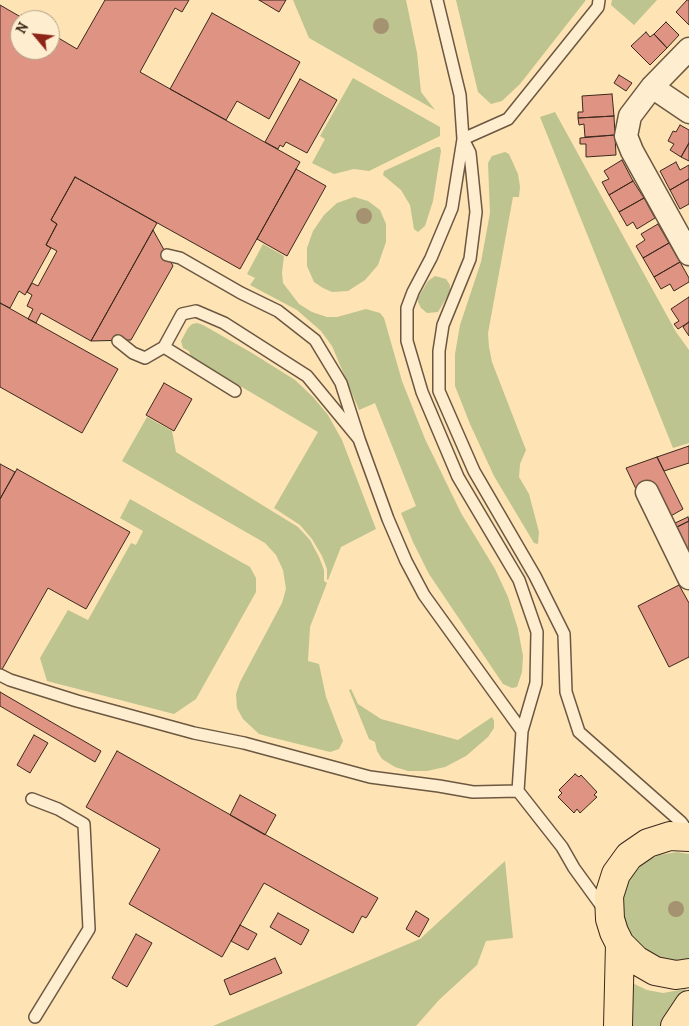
<!DOCTYPE html>
<html>
<head>
<meta charset="utf-8">
<style>
  body { margin:0 }
  #map { position:relative; width:689px; height:1026px; overflow:hidden; background:#fee3b4; font-family:Alegreya,serif }
  canvas { display:block }
  .north { position:absolute; left:10px; top:10px; width:50px; height:50px; box-sizing:border-box; background:#feedce; border:1px solid #b09f87; border-radius:50%; rotate:298deg; font-size:14px; font-weight:700; line-height:20px; text-align:center; color:#3c291c }
  .north::after { content:''; display:block; margin:auto; width:18px; height:22px; background:#8f2418; clip-path:polygon(50% 0,100% 100%,50% 72%,0 100%) }
</style>
</head>
<body>
<div id="map">
<canvas width="689" height="1026"></canvas>
<div class="north">N</div>
</div>
<script>
const ctx = document.querySelector('canvas').getContext('2d');
ctx.lineJoin = 'round';
function fillPath(path, color) { ctx.fillStyle = color; ctx.fill(path, 'evenodd'); }
const shape = rows => new Path2D(rows.map(r => 'M' + r).join(''));
function trace(path, color, width, dash) { ctx.strokeStyle = color; ctx.lineWidth = width; ctx.lineCap = dash ? 'butt' : 'round'; ctx.setLineDash(dash || []); ctx.stroke(path); }
const green = shape([
  [293,0,406,0,417,53,421,92,435,110,309,38],
  [456,0,586,0,520,84,502,101,491,104,478,92],
  [612,0,657,0,634,25,611,5],
  [353,78,440,127,440,136,369,171,354,169,334,174,312,163,325,139,320,136],
  [555,112,676,332,689,350,689,443,673,448,540,117],
  [437,147,440,147,441,151,433,201,425,226,418,232,414,229,410,205,401,190,383,175,384,171],
  [505,152,509,154,518,174,520,187,519,197,513,197,488,333,489,347,492,362,526,450,520,464,519,477,529,494,539,532,538,544,534,543,494,476,470,424,455,386,455,354,460,325,481,262,490,213,488,163,492,156],
  [354,197,368,201,380,210,386,224,386,242,378,265,365,280,348,291,332,292,323,288,314,282,307,266,307,248,313,231,324,215,337,203],
  [263,244,284,256,282,273,283,283,299,304,312,312,327,317,337,317,366,309,380,313,384,318,402,381,425,439,461,513,495,569,508,597,518,629,523,656,522,672,517,687,512,688,503,684,429,574,413,542,401,513,416,506,375,403,359,410,332,346,321,331,297,310,250,285,255,278,247,274],
  [435,276,446,279,450,285,450,292,438,312,427,313,421,308,418,302,418,298,428,281],
  [197,323,203,325,252,353,295,380,313,397,328,415,342,440,376,529,341,547,328,580,327,579,327,569,322,556,312,539,300,525,274,508,318,432,191,357,189,351,183,348,181,341,188,328,192,324],
  [147,417,172,431,176,452,298,527,310,540,319,557,324,570,324,581,327,583,310,627,308,661,319,664,326,697,343,741,339,749,330,752,270,737,259,734,243,719,237,708,236,694,240,682,282,603,286,589,283,570,276,555,265,543,122,461],
  [130,499,250,567,256,578,256,592,196,699,174,714,47,681,40,658,68,610,88,620,131,543,136,545,143,531,120,518],
  [351,689,358,704,381,719,458,740,492,717,494,721,494,728,488,737,466,756,445,767,427,771,408,771,395,767,382,759,377,751,375,742,369,739,349,690],
  [677,852,689,854,689,960,685,961,667,961,650,955,636,944,626,929,622,911,624,893,631,877,643,863,659,855],
  [505,861,513,938,486,941,477,965,439,1000,416,1026,213,1026,420,939],
  [628,981,647,990,663,993,686,989,663,1026,628,1026]
]);
const building = shape([
  [105,0,189,0,182,12,175,8,140,72,300,162,240,269,75,177,51,220,57,224,46,245,51,248,25,295,19,291,10,308,0,303,0,5,26,20,20,20,20,50,50,50,50,33,77,49,105,0],
  [259,0,286,0,279,12,259,0],
  [687,0,689,0,689,25,676,12,687,0],
  [212,13,300,62,269,119,237,101,226,120,170,89,212,13],
  [666,22,679,35,667,48,654,34,666,22],
  [646,32,650,37,654,34,667,48,650,65,631,46,646,32],
  [619,75,632,83,626,91,614,83,619,75],
  [300,79,337,100,307,153,286,142,283,147,280,145,278,149,265,142,300,79],
  [612,94,614,116,578,118,578,112,583,112,582,96,612,94],
  [614,116,615,135,585,137,584,124,579,125,578,118,614,116],
  [680,125,689,130,689,143,681,157,670,150,674,144,668,141,673,131,676,132,680,125],
  [615,135,616,155,586,157,586,144,580,144,580,138,615,135],
  [689,143,689,161,681,157,689,143],
  [622,160,633,181,609,195,602,182,609,179,604,171,622,160],
  [676,162,680,170,689,165,689,179,670,190,660,171,676,162],
  [296,169,326,186,287,256,257,239,296,169],
  [75,177,157,223,91,341,41,313,36,323,28,319,33,309,27,306,32,295,27,292,32,283,38,286,57,251,46,245,57,224,51,220,75,177],
  [689,179,689,204,680,209,670,190,689,179],
  [633,181,644,198,619,212,609,195,633,181],
  [644,198,655,218,637,229,633,222,627,226,619,212,644,198],
  [658,224,669,243,643,258,636,246,645,240,641,234,658,224],
  [153,230,173,266,131,340,91,341,153,230],
  [669,243,680,262,654,277,643,258,669,243],
  [680,262,689,278,689,282,674,291,670,284,661,289,654,277,680,262],
  [689,297,689,322,678,329,674,324,679,321,671,309,689,297],
  [0,303,118,369,82,433,0,387,0,303],
  [689,322,689,336,683,327,689,322],
  [164,383,192,399,174,431,146,415,164,383],
  [689,446,689,463,664,471,657,457,689,446],
  [657,457,683,509,669,517,650,480,636,489,626,468,657,457],
  [0,464,15,472,0,499,0,464],
  [17,469,130,532,86,609,48,588,0,673,0,499,17,469],
  [688,517,689,521,675,528,673,524,688,517],
  [689,521,689,558,675,528,689,521],
  [679,585,689,603,689,657,669,667,638,606,679,585],
  [0,692,101,751,95,762,0,706,0,692],
  [34,735,48,743,30,773,17,765,34,735],
  [117,751,378,898,368,915,366,918,362,916,353,933,264,883,222,957,129,904,160,849,86,807,117,751],
  [575,774,579,777,581,775,597,792,594,795,597,797,580,813,577,809,574,813,558,797,562,793,559,790,575,774],
  [240,795,276,815,265,835,230,815,240,795],
  [416,911,429,919,419,937,406,929,416,911],
  [278,913,309,930,301,945,270,927,278,913],
  [240,925,257,934,248,950,231,941,240,925],
  [136,934,152,943,127,987,112,978,136,934],
  [275,958,282,973,230,995,224,980,275,958]
]);
const lane = shape([
  [437,0,460,95,463,139,452,208,431,258,413,292,407,308,407,341,422,392,458,477,519,580,537,632,536,683,522,731,518,791,562,847,574,868,603,908],
  [463,139,470,153,476,212,470,259,443,325,439,351,439,391,474,471,535,576,564,634,566,692,579,732,681,822,689,833],
  [463,139,508,119,598,7,599,0],
  [118,341,133,353,145,358,164,347,182,314,196,311,224,323,307,376,359,439,341,383,315,340,278,311,241,293,180,258,167,255],
  [164,347,235,391],
  [359,439,388,519,406,561,424,595,522,731],
  [0,675,10,680,77,701,194,733,244,743,370,777,439,786,473,792,518,791],
  [32,799,58,809,84,824,89,929,35,1017]
]);
const street = shape([
  [689,49,652,87,630,116,626,136,632,151,689,254],
  [652,87,689,112],
  [647,492,689,578]
]);
const primary = shape([
  [689,837,670,836,648,843,629,856,616,874,609,896,610,919,614,932,620,944,636,960,655,971,676,975,689,973],
  [618,1026,620,944],
  [675,1026,689,1005]
]);
const trees = [
  [381,26],
  [364,216],
  [676,909]
];
fillPath(green, '#bdc48f');
fillPath(building, '#df9483');
trace(building, '#3c291c', 1);
trace(lane, '#6c5842', 14);
trace(street, '#6c5842', 25);
trace(primary, '#3c291c', 30);
trace(lane, '#feedce', 11);
trace(street, '#feedce', 22);
trace(primary, '#fee3b4', 28);
ctx.fillStyle = '#a59270';
for (const [x, y] of trees) { ctx.beginPath(); ctx.arc(x, y, 8, 0, 2 * Math.PI); ctx.fill(); }
</script>
</body>
</html>
